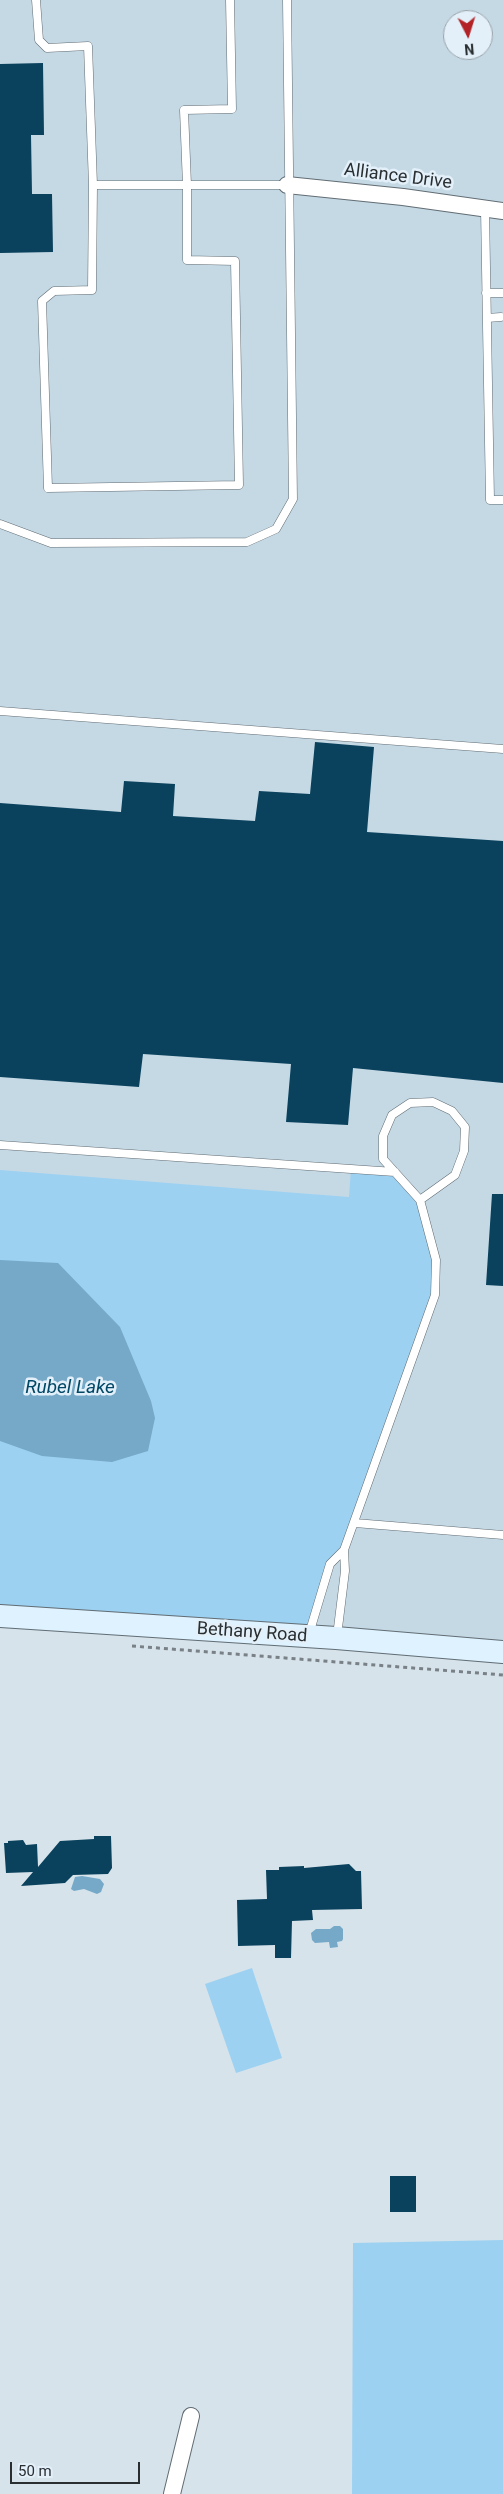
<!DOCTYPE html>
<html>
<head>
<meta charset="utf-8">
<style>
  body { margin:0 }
  #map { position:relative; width:503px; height:2494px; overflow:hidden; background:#d6e3eb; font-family:Roboto,sans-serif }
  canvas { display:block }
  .north { position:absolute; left:443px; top:10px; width:50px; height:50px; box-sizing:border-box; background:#e3f0f9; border:1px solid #99a2a9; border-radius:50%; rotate:175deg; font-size:14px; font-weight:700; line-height:20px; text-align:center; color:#292e31 }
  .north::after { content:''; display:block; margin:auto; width:18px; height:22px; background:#b32226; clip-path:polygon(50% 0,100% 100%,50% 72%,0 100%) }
  .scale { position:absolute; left:10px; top:2462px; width:130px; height:22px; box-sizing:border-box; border:2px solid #292e31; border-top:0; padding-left:6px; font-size:15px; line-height:18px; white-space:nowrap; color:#292e31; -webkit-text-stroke:4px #e3f0f9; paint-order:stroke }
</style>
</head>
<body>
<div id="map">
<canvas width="503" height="2494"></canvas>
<div class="north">N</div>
<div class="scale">50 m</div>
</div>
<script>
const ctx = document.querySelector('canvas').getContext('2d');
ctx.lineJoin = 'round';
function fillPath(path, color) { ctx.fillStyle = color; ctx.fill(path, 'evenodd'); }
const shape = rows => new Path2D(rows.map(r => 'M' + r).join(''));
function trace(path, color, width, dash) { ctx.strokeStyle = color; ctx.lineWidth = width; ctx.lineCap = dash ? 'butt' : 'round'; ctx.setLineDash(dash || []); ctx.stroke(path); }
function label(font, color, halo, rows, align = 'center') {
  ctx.font = font + ' Roboto,sans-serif'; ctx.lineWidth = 5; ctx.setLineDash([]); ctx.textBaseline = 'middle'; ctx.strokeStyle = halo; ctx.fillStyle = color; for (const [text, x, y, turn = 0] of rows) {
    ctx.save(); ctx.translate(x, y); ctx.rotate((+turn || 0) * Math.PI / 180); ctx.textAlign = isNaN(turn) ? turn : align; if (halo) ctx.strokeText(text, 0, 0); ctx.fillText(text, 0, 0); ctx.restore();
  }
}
const built = shape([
  [0,0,503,0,503,1652,0,1615],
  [453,20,483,20,483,50,453,50]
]);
const green = shape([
  [351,1169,395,1172,420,1200,436,1260,435,1295,344,1550,330,1564,308,1637,0,1616,0,1170,349,1197],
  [252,1968,282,2058,236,2073,205,1984],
  [503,2240,503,2494,352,2494,353,2243]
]);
const water = shape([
  [0,1260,58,1263,120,1327,151,1401,155,1418,148,1451,112,1462,42,1456,0,1441],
  [82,1876,100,1879,104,1884,101,1892,97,1894,84,1889,74,1891,71,1889,75,1877],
  [334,1926,340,1926,343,1929,343,1939,342,1941,337,1942,338,1947,330,1948,329,1942,315,1943,312,1940,311,1933,316,1929,330,1929]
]);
const building = shape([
  [43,63,44,135,31,135,32,194,52,194,53,252,0,253,0,64],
  [315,742,374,747,367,832,503,841,503,1083,353,1068,348,1125,286,1122,291,1064,143,1054,139,1087,0,1077,0,803,121,812,124,781,175,784,173,816,255,821,259,791,310,794],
  [492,1194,503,1194,503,1286,486,1285],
  [94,1836,111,1836,112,1868,108,1874,73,1875,65,1883,21,1886,33,1872,6,1873,4,1843,8,1843,8,1841,23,1840,26,1845,37,1844,38,1867,60,1841,94,1839],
  [349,1864,356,1871,361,1871,362,1909,312,1910,313,1920,292,1921,291,1958,275,1958,275,1945,238,1946,237,1900,267,1899,266,1870,279,1870,279,1867,304,1866,304,1868],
  [390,2176,416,2176,416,2212,390,2212]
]);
const path = shape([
  [132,1646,503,1675]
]);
const service = shape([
  [36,0,39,40,47,48,88,46,93,185,287,185],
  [93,185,92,290,54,291,42,301,48,488,239,485,235,261,187,260,187,185,184,110,232,109,230,0],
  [485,209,490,500,503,500],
  [486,293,503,293],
  [487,318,501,317],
  [0,524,51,543,247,542,276,529,293,499,287,0],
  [0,711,503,749],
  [0,1145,395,1172],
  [355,1523,503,1535],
  [309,1634,330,1564,344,1550],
  [337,1636,345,1571,344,1550,435,1295,436,1260,420,1200,455,1175,464,1151,465,1127,452,1111,433,1102,410,1103,392,1115,383,1136,383,1159,420,1200]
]);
const minor = shape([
  [287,185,403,197,503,211],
  [172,2494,191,2416]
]);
const secondary = shape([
  [0,1616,336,1638,503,1652]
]);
const streetNames = [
  ["Alliance Drive",398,177,7],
  ["Bethany Road",252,1633,4]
];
const waterNames = [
  ["Rubel Lake",70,1388]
];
fillPath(built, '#c5d9e5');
fillPath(green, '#9dd1f1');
fillPath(water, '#76a9c8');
fillPath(building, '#0a415c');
trace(service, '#616c73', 9);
trace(minor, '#616c73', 18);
trace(secondary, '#616c73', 24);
trace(path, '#798187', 3, [4, 4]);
trace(service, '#fff', 8);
trace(minor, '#fff', 16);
trace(secondary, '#def2ff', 22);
label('18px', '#292e31', '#e3f0f9', streetNames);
label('italic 19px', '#014766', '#e3f0f9', waterNames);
</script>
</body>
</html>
